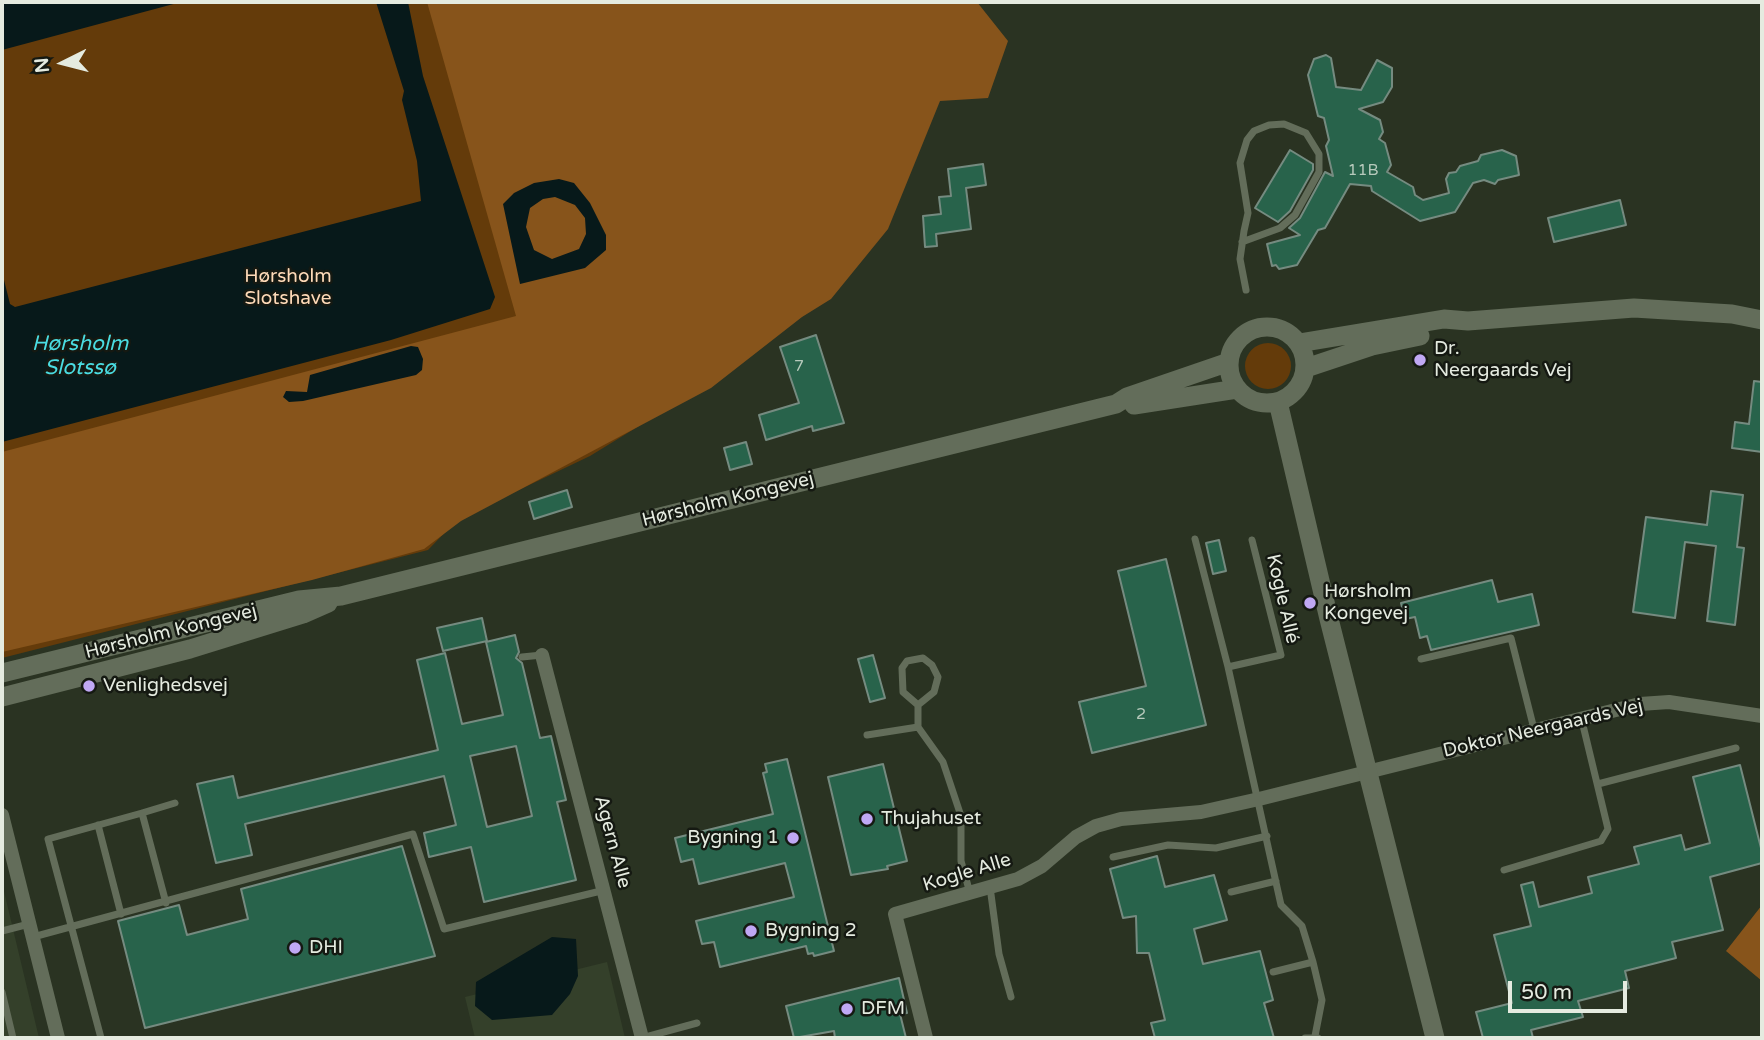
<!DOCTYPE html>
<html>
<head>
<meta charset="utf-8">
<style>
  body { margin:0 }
  #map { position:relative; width:1764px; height:1040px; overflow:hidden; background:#2a3322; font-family:"Varela Round",sans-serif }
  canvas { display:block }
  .frame { position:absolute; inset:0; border:4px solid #e5ebe0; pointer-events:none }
  .north { position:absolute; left:28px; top:28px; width:70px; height:70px; -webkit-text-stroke:5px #151912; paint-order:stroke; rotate:264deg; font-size:19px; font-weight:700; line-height:28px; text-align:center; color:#e5ebe0 }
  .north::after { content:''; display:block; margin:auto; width:24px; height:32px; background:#e5ebe0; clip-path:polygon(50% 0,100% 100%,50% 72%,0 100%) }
  .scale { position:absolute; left:1508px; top:981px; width:119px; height:32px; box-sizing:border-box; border:4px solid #e5ebe0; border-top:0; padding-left:9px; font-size:21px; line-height:24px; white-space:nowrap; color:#e5ebe0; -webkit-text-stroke:5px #151912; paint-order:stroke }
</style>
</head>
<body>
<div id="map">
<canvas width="1764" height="1040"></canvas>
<div class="frame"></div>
<div class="north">N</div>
<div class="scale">50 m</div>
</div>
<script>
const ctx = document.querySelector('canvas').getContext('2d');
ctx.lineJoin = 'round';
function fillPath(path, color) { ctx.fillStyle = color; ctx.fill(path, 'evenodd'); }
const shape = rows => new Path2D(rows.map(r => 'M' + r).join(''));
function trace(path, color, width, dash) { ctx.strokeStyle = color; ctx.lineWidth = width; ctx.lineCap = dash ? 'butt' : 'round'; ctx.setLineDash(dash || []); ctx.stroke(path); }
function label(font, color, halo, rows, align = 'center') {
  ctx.font = font + ' "Varela Round",sans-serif'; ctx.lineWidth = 5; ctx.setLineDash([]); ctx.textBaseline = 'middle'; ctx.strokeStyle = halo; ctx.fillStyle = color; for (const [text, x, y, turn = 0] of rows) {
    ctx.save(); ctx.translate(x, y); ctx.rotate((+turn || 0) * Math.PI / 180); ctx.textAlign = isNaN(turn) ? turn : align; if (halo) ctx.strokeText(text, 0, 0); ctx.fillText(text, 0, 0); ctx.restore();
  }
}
const built = shape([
  [2,883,39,1038,2,1038],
  [607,962,625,1038,475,1038,465,997]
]);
const green = shape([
  [2,2,971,2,937,98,706,385,590,456,458,519,428,550,2,658],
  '1245 366a23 23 0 1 1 46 0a23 23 0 1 1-46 0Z'
]);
const forest = shape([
  [427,2,977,2,1008,41,988,98,940,101,888,229,831,299,802,317,711,388,461,521,424,549,312,580,2,652,2,452,516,316],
  [1762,905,1762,981,1726,951]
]);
const water = shape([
  [2,2,181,2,2,50],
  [376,2,408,2,423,76,495,297,490,309,391,340,2,442,2,272,10,304,15,307,421,201,417,161,402,100,404,91],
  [559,179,574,183,590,203,606,235,606,250,585,268,520,284,503,204,514,193,534,183],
  [555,197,575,205,585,218,586,234,579,249,552,259,534,250,526,227,530,208,543,199],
  [411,346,418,347,423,359,422,370,416,375,303,401,289,402,283,397,286,391,307,392,310,375],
  [552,937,576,939,578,976,570,994,552,1015,492,1020,475,1006,476,982]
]);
const building = shape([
  [1326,55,1331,58,1336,87,1361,90,1377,60,1392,68,1392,87,1383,102,1359,109,1380,120,1383,132,1379,139,1385,143,1391,165,1387,172,1413,187,1415,195,1423,200,1449,193,1446,179,1449,173,1456,172,1460,166,1478,161,1481,155,1502,150,1516,156,1519,175,1498,180,1495,184,1484,180,1473,183,1455,212,1420,221,1372,191,1371,186,1350,184,1325,228,1318,230,1297,265,1279,269,1276,265,1272,266,1267,244,1300,235,1289,228,1300,218,1325,172,1333,176,1326,146,1329,140,1324,118,1318,116,1308,75,1314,59,1326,55],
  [1290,150,1313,164,1313,170,1290,211,1278,222,1255,208,1290,150],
  [983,164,986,185,966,188,971,229,936,234,937,246,925,247,923,216,941,214,939,197,951,196,948,169,983,164],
  [1620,200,1626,225,1554,242,1548,218,1620,200],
  [816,335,844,423,813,431,812,426,766,440,759,415,799,403,780,347,816,335],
  [1754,381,1762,382,1762,452,1732,448,1735,422,1749,424,1754,381],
  [746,442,752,464,730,470,724,448,746,442],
  [567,490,572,507,534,519,529,502,567,490],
  [1711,491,1743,495,1737,547,1744,548,1735,625,1707,621,1716,546,1685,542,1675,618,1633,612,1646,517,1707,525,1711,491],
  [1219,540,1226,571,1213,574,1206,543,1219,540],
  [1166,559,1206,725,1092,753,1079,702,1146,686,1118,571,1166,559],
  [1492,580,1498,602,1532,594,1539,625,1431,650,1427,636,1420,638,1415,617,1405,619,1401,603,1492,580],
  [482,618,487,641,443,651,437,628,482,618],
  [515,635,519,652,516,658,522,663,540,738,551,736,566,800,557,802,576,880,484,902,471,847,429,857,424,833,456,825,444,776,245,824,252,855,216,863,197,784,233,776,238,798,438,750,417,660,445,653,462,724,503,715,486,642,515,635],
  [516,746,532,816,487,827,470,756,516,746],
  [873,655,885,698,870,702,858,659,873,655],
  [787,759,834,951,814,956,813,953,808,954,806,946,720,967,714,942,702,944,696,921,794,897,785,863,699,884,693,859,681,862,675,838,773,814,763,773,767,772,765,764,787,759],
  [883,764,907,861,887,866,888,869,851,875,828,777,883,764],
  [1740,765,1762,852,1762,863,1710,877,1723,930,1672,942,1676,958,1625,971,1629,988,1578,1001,1583,1017,1531,1030,1533,1038,1483,1038,1476,1012,1512,1003,1494,935,1531,926,1521,885,1533,882,1539,907,1592,893,1588,877,1639,864,1634,847,1681,835,1685,850,1710,843,1693,777,1740,765],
  [402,846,435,956,145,1028,118,921,179,905,187,935,248,919,241,889,402,846],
  [1157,856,1165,887,1214,875,1227,920,1194,929,1203,964,1260,951,1273,1000,1264,1003,1274,1038,1155,1038,1151,1023,1165,1020,1149,953,1137,953,1136,916,1123,918,1110,869,1157,856],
  [899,978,907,1013,900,1014,906,1038,835,1038,834,1031,794,1038,786,1006,899,978]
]);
const lane = shape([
  [1242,242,1280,228,1295,215,1319,172,1319,154,1306,133,1284,124,1269,125,1254,131,1247,140,1240,163,1248,213,1244,231,1240,259,1246,290],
  [1195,539,1228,667,1281,905,1302,926,1313,962,1322,1000,1315,1036],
  [522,657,542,655],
  [1421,659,1511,638,1534,729],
  [1228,667,1281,655,1252,540],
  [918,705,903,692,902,668,907,661,923,658,932,665,938,677,934,692,918,705,918,727],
  [867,735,918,727,943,762,961,816,961,861,970,893],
  [1598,784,1736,748],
  [142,813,175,803],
  [98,825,121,914],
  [1113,857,1168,845,1216,848,1267,836],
  [1504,870,1601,841,1608,829,1581,717],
  [990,887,999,954,1011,997],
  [1231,892,1276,881],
  [2,931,29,924],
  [33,937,413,834,444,929,605,890],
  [1273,972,1313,962],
  [2,992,13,1038],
  [101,1038,48,839,142,813,166,903],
  [642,1038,697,1023],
  [1305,1038,1318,1038]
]);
const street = shape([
  [542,655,642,1038],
  [2,815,58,1038],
  [926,1038,895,914,1018,879,1042,866,1076,837,1096,826,1121,819,1201,812,1259,799,1640,704,1669,702,1762,716]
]);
const secondary = shape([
  '1229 365a38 38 0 1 1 76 0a38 38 0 1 1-76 0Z',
  [1299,343,1444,319,1468,321,1634,308,1732,314,1762,320],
  [1306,368,1372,346,1420,336],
  [1278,402,1329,619,1435,1038],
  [1134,405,1237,389],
  [2,673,299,600,341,596,1116,404,1127,397,1229,362],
  [2,697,190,649,303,614,328,603]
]);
const markers = [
  [1420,360,7,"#c0a8f4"],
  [1310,603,7,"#c0a8f4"],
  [89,686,7,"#c0a8f4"],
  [867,819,7,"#c0a8f4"],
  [793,838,7,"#c0a8f4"],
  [751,931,7,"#c0a8f4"],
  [295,948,7,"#c0a8f4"],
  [847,1009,7,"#c0a8f4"]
];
const numberNames = [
  ["11B",1363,171],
  ["7",799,367],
  ["2",1141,715]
];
const parkNames = [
  ["Hørsholm",288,277],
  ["Slotshave",288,299]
];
const poiNames = [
  ["Dr.",1434,349],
  ["Neergaards Vej",1434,371],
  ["Hørsholm",1324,592],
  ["Kongevej",1324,614],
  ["Venlighedsvej",103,686],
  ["Thujahuset",881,819],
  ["Bygning 1",779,838,"right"],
  ["Bygning 2",765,931],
  ["DHI",309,948],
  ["DFM",861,1009]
];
const streetNames = [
  ["Hørsholm Kongevej",728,500,-14],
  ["Kogle Allé",1282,599,77],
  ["Hørsholm Kongevej",171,632,-14],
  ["Doktor Neergaards Vej",1543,729,-13],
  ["Agern Alle",612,842,75],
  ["Kogle Alle",967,873,-17]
];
const waterNames = [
  ["Hørsholm",80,344],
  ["Slotssø",80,368]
];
fillPath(built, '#34402a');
fillPath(green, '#643b0a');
fillPath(forest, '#87541b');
fillPath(water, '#07191a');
fillPath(building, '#28634b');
trace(building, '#758b80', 2);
trace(lane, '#636d5a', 7);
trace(street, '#636d5a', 14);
trace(secondary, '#636d5a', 19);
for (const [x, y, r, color] of markers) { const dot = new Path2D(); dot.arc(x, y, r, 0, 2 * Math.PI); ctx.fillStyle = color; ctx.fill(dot); trace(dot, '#151912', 2.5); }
label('16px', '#b6c9bb', null, numberNames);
label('19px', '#fedab8', '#151912', parkNames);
label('19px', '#e5ebe0', '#151912', poiNames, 'left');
label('19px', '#e5ebe0', '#151912', streetNames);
label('italic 21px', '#4adce1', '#151912', waterNames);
</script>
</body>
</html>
